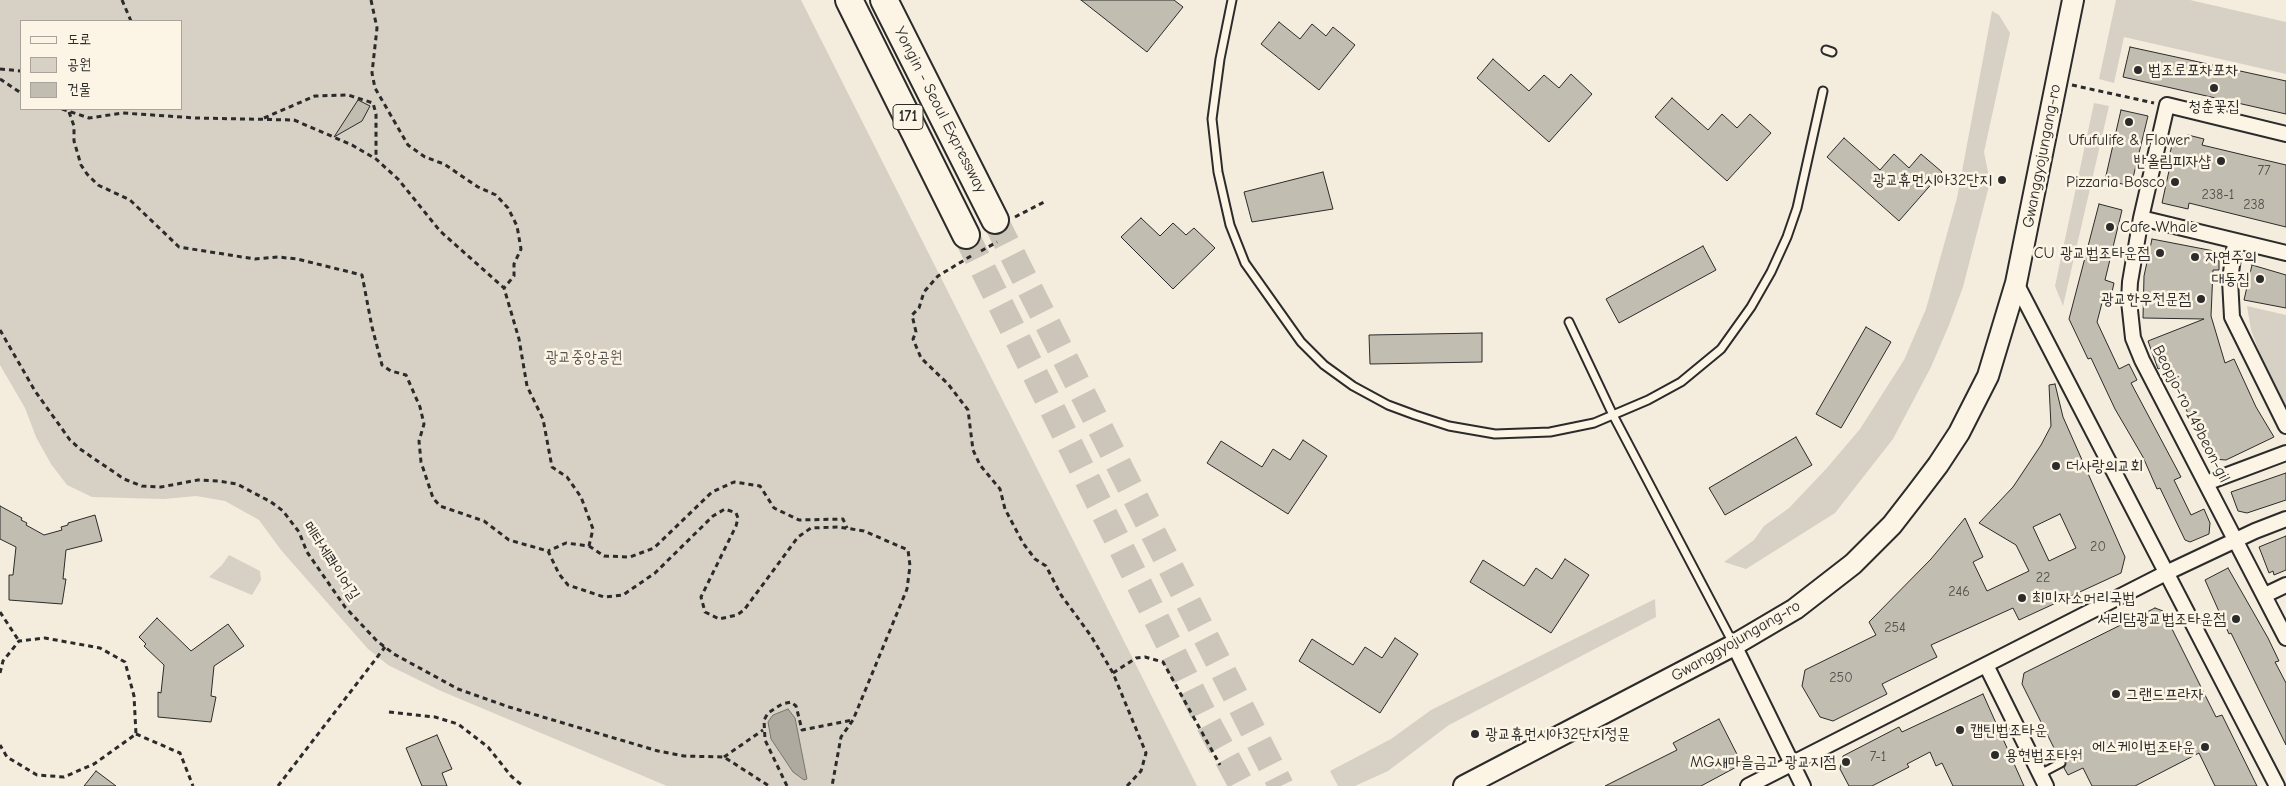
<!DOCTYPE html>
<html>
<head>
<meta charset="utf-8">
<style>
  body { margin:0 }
  #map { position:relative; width:2286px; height:786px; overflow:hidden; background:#f4edde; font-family:"Comic Neue","Poor Story",sans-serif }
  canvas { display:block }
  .legend { position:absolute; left:20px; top:20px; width:162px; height:90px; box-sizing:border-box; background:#fcf5e5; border:1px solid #a8a49b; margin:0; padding:6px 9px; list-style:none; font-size:15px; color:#2b2b2b }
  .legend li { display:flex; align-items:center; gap:10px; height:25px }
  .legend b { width:25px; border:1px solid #a8a49b }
</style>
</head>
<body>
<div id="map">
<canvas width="2286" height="786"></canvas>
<ul class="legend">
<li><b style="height:6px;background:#fcf5e5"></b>도로</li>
<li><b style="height:14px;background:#d6d1c4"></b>공원</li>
<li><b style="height:14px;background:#c2bdb1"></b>건물</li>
</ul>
</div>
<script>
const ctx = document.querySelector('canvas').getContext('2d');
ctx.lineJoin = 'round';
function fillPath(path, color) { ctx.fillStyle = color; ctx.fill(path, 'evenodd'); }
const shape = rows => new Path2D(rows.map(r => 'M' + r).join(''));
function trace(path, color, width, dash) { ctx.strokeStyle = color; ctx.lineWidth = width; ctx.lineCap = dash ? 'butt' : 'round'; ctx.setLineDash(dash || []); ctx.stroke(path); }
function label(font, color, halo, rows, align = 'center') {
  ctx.font = font + ' "Comic Neue","Poor Story",sans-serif'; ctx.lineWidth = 5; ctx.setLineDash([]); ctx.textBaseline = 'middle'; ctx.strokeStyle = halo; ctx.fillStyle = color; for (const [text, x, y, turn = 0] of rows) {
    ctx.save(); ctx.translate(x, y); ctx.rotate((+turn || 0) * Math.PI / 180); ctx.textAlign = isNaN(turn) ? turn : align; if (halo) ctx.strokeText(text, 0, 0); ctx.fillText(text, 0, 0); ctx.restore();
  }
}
const green = shape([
  [0,0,801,0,1197,786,667,786,441,691,388,665,368,649,281,550,259,520,225,501,196,496,164,499,92,497,67,485,51,464,36,437,25,408,0,365],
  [21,21,181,21,181,109,21,109],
  [2116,0,2190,0,2286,22,2286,74,2124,37,2114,83,2099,79],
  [1992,11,1999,15,2010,33,1984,152,1990,182,1963,287,1949,325,1931,367,1893,439,1835,513,1746,569,1724,562,1754,540,1764,526,1789,508,1826,469,1860,429,1904,360,1926,309,1957,198],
  [2094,103,2109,106,2063,306,2055,286],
  [2247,306,2286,315,2286,407,2265,367,2251,330],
  [229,555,260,571,261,580,252,595,209,577,222,565],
  [1655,599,1656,617,1449,725,1388,771,1355,786,1338,786,1330,771,1391,739,1431,710]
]);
const water = shape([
  [788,709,795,718,807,779,804,780,793,772,771,739,768,722,773,715,788,709]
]);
const building = shape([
  [1081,0,1174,0,1183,7,1147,52,1081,0],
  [1279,22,1300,39,1312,24,1326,36,1333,27,1355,45,1319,90,1261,44,1279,22],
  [2130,47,2286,81,2286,114,2123,77,2130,47],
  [1493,59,1529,91,1544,75,1559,88,1571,74,1592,94,1549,142,1477,78,1493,59],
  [1672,98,1708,130,1722,114,1737,128,1750,114,1771,133,1727,181,1655,117,1672,98],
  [358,100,370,106,362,121,334,137,358,100],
  [2121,110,2148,116,2131,186,2105,180,2121,110],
  [2188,135,2204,139,2202,145,2286,165,2286,227,2189,203,2188,209,2162,203,2172,157,2169,157,2174,137,2186,140,2188,135],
  [1844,138,1880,170,1894,154,1909,168,1921,154,1942,172,1899,221,1827,157,1844,138],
  [1323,172,1333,209,1252,222,1244,192,1323,172],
  [2099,204,2122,210,2105,280,2114,283,2110,301,2103,299,2097,322,2119,369,2129,364,2137,380,2131,383,2181,477,2174,480,2191,515,2204,509,2210,523,2209,534,2190,542,2185,540,2160,488,2157,489,2143,457,2115,409,2091,358,2088,359,2069,319,2099,204],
  [1141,218,1160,236,1173,223,1186,235,1194,228,1215,248,1173,289,1121,237,1141,218],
  [2152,239,2214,251,2219,261,2219,270,2213,270,2211,316,2225,363,2234,359,2256,407,2274,437,2226,460,2213,459,2192,415,2189,416,2167,365,2158,369,2148,341,2204,319,2143,318,2144,276,2152,239],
  [1703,246,1716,270,1619,323,1606,299,1703,246],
  [2252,265,2286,275,2286,308,2244,300,2252,265],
  [1866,327,1891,342,1841,428,1816,414,1866,327],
  [1482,333,1482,362,1370,364,1369,335,1482,333],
  [2055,384,2063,417,2125,557,2121,573,2019,620,2013,608,1931,645,1937,657,1882,684,1887,694,1833,721,1820,717,1802,686,1805,670,1876,635,1869,622,1931,559,1965,518,1983,557,1973,562,1987,591,2029,571,2016,545,1979,523,2013,487,2041,445,2051,426,2049,385,2055,384],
  [2060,514,2076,548,2049,561,2033,527,2060,514],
  [1796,437,1812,465,1725,515,1709,488,1796,437],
  [1303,440,1327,456,1288,514,1207,463,1221,441,1262,467,1273,449,1290,460,1303,440],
  [2286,473,2286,500,2247,513,2238,511,2231,492,2286,473],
  [0,506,22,518,21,520,27,523,26,525,44,535,62,530,61,527,68,525,68,523,95,515,102,541,66,550,63,579,66,579,62,604,9,600,9,575,13,575,16,547,0,539,0,506],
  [2286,536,2286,570,2274,575,2273,571,2269,573,2259,547,2286,536],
  [1565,559,1589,575,1551,633,1470,582,1483,560,1524,586,1536,568,1552,579,1565,559],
  [2228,568,2268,638,2279,661,2275,662,2286,683,2286,745,2231,633,2229,634,2205,580,2228,568],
  [2155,608,2163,611,2216,717,2222,715,2257,786,2215,786,2199,753,2135,786,2092,786,2083,768,2068,775,2064,768,2066,761,2059,758,2022,684,2024,673,2155,608],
  [157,618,191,651,228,624,244,646,214,666,211,696,216,697,211,722,158,717,158,692,161,693,164,665,144,646,146,644,139,637,157,618],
  [1395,638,1418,654,1380,713,1299,661,1312,639,1353,665,1365,647,1382,658,1395,638],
  [1983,694,2024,786,1953,786,1942,763,1936,766,1930,752,1907,764,1909,767,1872,786,1849,786,1840,769,1843,756,1899,727,1902,732,1983,694],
  [1719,719,1742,764,1701,786,1605,786,1677,750,1673,743,1719,719],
  [437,735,452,769,442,773,447,786,422,786,406,748,437,735],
  [96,771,116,786,84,786,96,771]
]);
const motorwayTunnel = shape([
  [995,220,1281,786],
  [966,235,1207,721,1242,786]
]);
const path = shape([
  [122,0,131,21],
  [371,0,377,28,372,73,375,88,408,145,425,157,444,164,478,187,496,195,508,208,517,226,521,249,514,264,514,276,504,288],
  [0,69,21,71],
  [0,79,21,93],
  [2072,85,2154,103],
  [62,109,89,118,123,113,196,118,294,120,352,145,376,159,398,179,440,231,504,288,519,339,527,386,543,419,552,467,567,477,581,497,593,529,589,546,566,543,548,551],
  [69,112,74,126,74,141,81,165,87,174,98,185,130,200,179,247,255,259,278,257,297,259,362,275,372,327,382,365,391,371,406,375,420,407,424,424,419,441,421,462,433,498,440,506,484,521,509,540,548,551,559,574,568,585,604,597,623,595,655,573,713,516,725,509,736,513,738,518,736,526,701,597,705,612,719,619,737,615,744,610,798,537,811,528,839,527,864,531,908,550,910,566,907,589,853,720,841,737,832,786],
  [264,118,315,96,348,95,373,103,376,114,376,159],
  [1015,217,1046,201],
  [981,251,997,242],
  [971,256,938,276,924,292,919,308,912,315,916,332,913,339,921,358,948,384,968,410,973,450,980,465,1000,489,1005,509,1023,543,1035,559,1046,566,1061,595,1091,636,1113,673,1146,753,1141,771,1127,786],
  [0,330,35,391,70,440,80,449,124,479,142,486,161,487,198,480,218,481,237,484,271,502,283,511,299,532,307,552,345,607,377,641,394,654,458,689,509,707,658,751,684,756,724,757,769,786],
  [589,546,604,556,630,557,654,548,712,492,734,482,760,486,774,508,799,520,843,519,847,528],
  [0,612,19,641],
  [0,673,3,661,19,641,45,638,100,648,125,662,134,696,136,734,94,764,64,777,37,775,7,757,0,745],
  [1113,673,1136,658,1145,657,1163,662,1220,765],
  [389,712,435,717,458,724,488,747,511,776,523,786],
  [136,734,180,753,193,786],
  [724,757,763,730],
  [278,786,385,647],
  [787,786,765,740,764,720,768,713,782,704,791,702,796,706,802,730,853,720]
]);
const service = shape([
  [1232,0,1220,59,1212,119,1218,172,1230,225,1245,263,1301,342,1324,365,1353,386,1388,405,1415,415,1449,426,1495,434,1550,432,1594,423,1648,400,1681,382,1721,349,1751,307,1771,272,1787,237,1797,208,1823,91],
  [1826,50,1832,52],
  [1569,322,1613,415,1733,643],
  [2040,774,2061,763]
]);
const minor = shape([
  [2286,134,2167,105,2141,218,2130,282,2129,301,2133,338,2142,360,2286,638],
  [2141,218,2286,253],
  [2235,243,2230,280,2232,317,2286,426],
  [2016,283,2277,786],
  [2206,483,2286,453],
  [2265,595,2286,585],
  [1734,645,1803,786],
  [1986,665,2046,786],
  [1748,786,2166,573,2255,531,2286,519]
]);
const secondary = shape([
  [1464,786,1734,645,1795,609,1853,564,1892,525,1916,494,1938,465,1959,433,1988,376,2016,283,2073,0]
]);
const motorway = shape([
  [849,0,966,235],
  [884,0,995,220]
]);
const markers = [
  [2138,70,5,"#2b2b2b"],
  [2214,88,5,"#2b2b2b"],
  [2129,122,5,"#2b2b2b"],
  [2221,161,5,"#2b2b2b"],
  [2002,180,5,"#2b2b2b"],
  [2175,182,5,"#2b2b2b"],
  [2110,227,5,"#2b2b2b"],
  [2160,253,5,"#2b2b2b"],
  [2195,257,5,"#2b2b2b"],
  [2260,279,5,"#2b2b2b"],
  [2201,299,5,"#2b2b2b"],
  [2056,466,5,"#2b2b2b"],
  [2022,598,5,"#2b2b2b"],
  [2236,619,5,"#2b2b2b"],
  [2116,694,5,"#2b2b2b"],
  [1960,730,5,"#2b2b2b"],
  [1475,734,5,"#2b2b2b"],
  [2205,747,5,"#2b2b2b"],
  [1995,755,5,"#2b2b2b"],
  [1846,762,5,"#2b2b2b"]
];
const numberNames = [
  ["77",2264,171],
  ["238-1",2218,195],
  ["238",2254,205],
  ["20",2098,547],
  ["22",2043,578],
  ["246",1959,592],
  ["254",1895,628],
  ["250",1841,678],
  ["7-1",1878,757]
];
const shields = [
  [908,117,30]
];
const shieldNames = [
  ["171",908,117]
];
const poiNames = [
  ["법조로포차포차",2148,70],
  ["청춘꽃집",2214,106,"center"],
  ["Ufufulife & Flower",2129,140,"center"],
  ["반올림피자샵",2211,161,"right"],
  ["광교휴먼시아32단지",1992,180,"right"],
  ["Pizzaria Bosco",2165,182,"right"],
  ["Cafe Whale",2120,227],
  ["CU 광교법조타운점",2150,253,"right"],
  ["자연주의",2205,257],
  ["대동집",2250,279,"right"],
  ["광교한우전문점",2191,299,"right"],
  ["더사랑의교회",2066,466],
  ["최미자소머리국법",2032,598],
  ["서리담광교법조타운점",2226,619,"right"],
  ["그랜드프라자",2126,694],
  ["캡틴법조타운",1970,730],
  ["광교휴먼시아32단지정문",1485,734],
  ["에스케이법조타운",2195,747,"right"],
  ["용현법조타워",2005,755],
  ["MG새마을금고 광교지점",1836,762,"right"]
];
const streetNames = [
  ["Yongin - Seoul Expressway",940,110,63],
  ["Gwanggyojungang-ro",2042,156,-79],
  ["Beopjo-ro 149beon-gil",2191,414,63],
  ["메타세콰이어길",331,561,57],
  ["Gwanggyojungang-ro",1736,641,-30]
];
const parkNames = [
  ["광교중앙공원",584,357]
];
fillPath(green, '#d6d1c4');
fillPath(water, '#afaaa0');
trace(water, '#7a7771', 1);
fillPath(building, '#c2bdb1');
trace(building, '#2b2b2b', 1);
trace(motorwayTunnel, '#ccc6ba', 26, [26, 13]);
trace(service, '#2b2b2b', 11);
trace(minor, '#2b2b2b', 18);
trace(secondary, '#2b2b2b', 24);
trace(motorway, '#2b2b2b', 30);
trace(path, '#2b2b2b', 3, [5, 4]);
trace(service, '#fcf5e5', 7);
trace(minor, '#fcf5e5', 14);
trace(secondary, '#fcf5e5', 20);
trace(motorway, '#fcf5e5', 26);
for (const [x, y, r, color] of markers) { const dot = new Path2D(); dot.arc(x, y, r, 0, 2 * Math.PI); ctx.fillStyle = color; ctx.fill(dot); trace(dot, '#fcf5e5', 2); }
label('14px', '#51504c', null, numberNames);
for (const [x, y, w] of shields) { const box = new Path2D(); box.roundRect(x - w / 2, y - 12.5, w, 25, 4); ctx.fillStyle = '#fcf5e5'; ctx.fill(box); trace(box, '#2b2b2b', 1); }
label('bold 15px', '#2b2b2b', null, shieldNames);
label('16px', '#2b2b2b', '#fcf5e5', poiNames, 'left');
label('16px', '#2b2b2b', '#fcf5e5', streetNames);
label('16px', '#565451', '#fcf5e5', parkNames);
</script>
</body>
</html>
